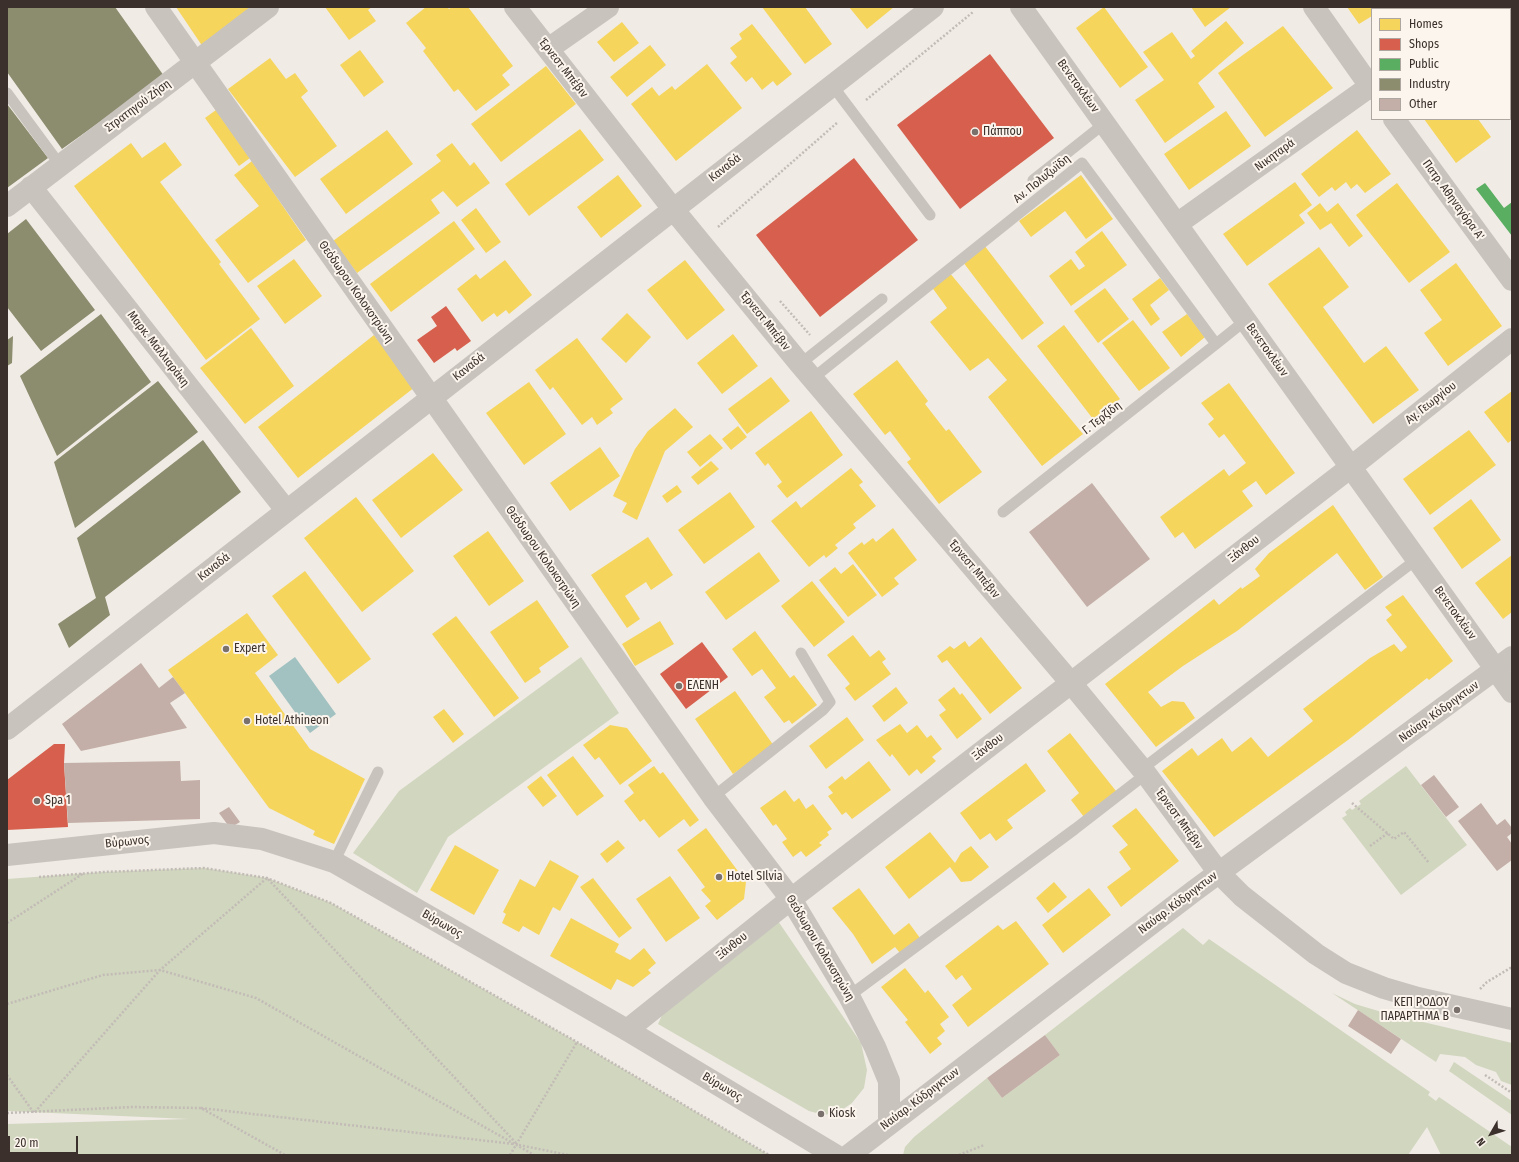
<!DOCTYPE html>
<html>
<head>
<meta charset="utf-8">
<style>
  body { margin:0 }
  #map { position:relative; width:1519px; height:1162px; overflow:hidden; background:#f0ebe5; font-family:"Fira Sans Condensed",sans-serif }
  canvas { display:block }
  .frame { position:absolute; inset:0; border:8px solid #3b302b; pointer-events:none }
  .legend { position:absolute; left:1371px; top:8px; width:140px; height:112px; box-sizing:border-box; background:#fbf5ee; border:1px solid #aea6a0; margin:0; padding:5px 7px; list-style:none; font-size:12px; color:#3b302b }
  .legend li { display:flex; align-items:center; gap:8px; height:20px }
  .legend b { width:20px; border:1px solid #aea6a0 }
  .north { position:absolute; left:1471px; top:1114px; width:40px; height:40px; -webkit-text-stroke:3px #fbf5ee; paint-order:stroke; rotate:231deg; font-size:11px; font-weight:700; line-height:16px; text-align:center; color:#3b302b }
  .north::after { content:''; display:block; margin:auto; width:14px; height:18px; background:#3b302b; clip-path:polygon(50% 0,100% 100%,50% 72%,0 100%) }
  .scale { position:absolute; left:8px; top:1136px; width:70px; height:18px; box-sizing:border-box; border:2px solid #3b302b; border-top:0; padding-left:5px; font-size:12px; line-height:14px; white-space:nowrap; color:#3b302b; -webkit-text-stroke:3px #fbf5ee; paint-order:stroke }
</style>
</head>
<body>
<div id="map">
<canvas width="1519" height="1162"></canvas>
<div class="frame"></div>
<ul class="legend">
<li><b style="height:11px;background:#f6d55c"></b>Homes</li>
<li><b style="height:11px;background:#d6604d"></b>Shops</li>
<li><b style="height:11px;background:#5aae61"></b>Public</li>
<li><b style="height:11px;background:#8c8c6e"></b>Industry</li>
<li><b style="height:11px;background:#c3afa7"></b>Other</li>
</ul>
<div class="north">N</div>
<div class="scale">20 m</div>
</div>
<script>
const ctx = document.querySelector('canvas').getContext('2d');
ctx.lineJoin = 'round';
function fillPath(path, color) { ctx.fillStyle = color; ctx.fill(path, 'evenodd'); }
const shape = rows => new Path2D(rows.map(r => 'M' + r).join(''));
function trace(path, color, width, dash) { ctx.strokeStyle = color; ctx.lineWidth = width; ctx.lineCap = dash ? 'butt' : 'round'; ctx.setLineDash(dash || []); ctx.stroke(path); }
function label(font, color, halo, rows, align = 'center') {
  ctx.font = font + ' "Fira Sans Condensed",sans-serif'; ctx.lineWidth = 4; ctx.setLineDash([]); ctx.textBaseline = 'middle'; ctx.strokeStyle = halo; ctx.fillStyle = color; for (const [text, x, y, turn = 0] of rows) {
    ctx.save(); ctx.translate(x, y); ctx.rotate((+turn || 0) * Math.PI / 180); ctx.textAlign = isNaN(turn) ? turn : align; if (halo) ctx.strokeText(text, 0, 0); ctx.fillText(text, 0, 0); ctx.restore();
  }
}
const green = shape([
  [581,657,619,713,448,837,417,893,353,853,399,791],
  [1406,766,1467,845,1401,895,1342,818,1347,815,1345,812,1350,808,1352,810,1361,804,1359,801],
  [204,868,267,878,331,903,577,1042,769,1155,7,1155,7,1124,189,1119,7,1111,7,879,103,872],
  [778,921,861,1043,867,1070,864,1088,852,1103,839,1112,824,1115,809,1111,658,1024,668,1002],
  [1183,928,1203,945,1209,939,1430,1092,1428,1095,1436,1101,1439,1097,1512,1147,1512,1155,1441,1155,1427,1127,1408,1155,903,1155,905,1147,914,1137,987,1078,1002,1098,1060,1055,1045,1035],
  [1332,993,1355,1004,1385,1013,1512,1043,1512,1085,1501,1081,1496,1072,1476,1065,1465,1057,1440,1054,1436,1062],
  [1454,1062,1512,1101,1512,1115,1449,1071]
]);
const water = shape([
  [295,657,336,714,310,733,269,676]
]);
const homes = shape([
  [176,7,250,7,207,53],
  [325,7,372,7,368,10,376,21,349,40],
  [426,7,447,7,449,9,452,7,468,7,513,66,502,75,510,85,476,111,458,89,454,92,423,51,426,48,406,23],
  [762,7,805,7,832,44,805,64],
  [849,7,894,7,867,29],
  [1104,7,1148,67,1120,88,1076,28],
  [1191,7,1231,7,1205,27],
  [1347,7,1419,7,1421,9,1372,9,1372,16,1359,24],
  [1423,7,1441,7,1438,9,1425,9],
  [1226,21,1244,43,1198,83,1215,107,1165,143,1135,100,1164,80,1143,52,1172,32,1191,59,1195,56,1191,51],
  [622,22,639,43,614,62,597,42],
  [752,24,792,74,777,86,773,81,762,90,752,77,746,82,730,63,737,57,730,48,742,39,739,34],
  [1283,26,1333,88,1265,137,1218,73],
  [1510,29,1512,32,1512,117,1510,114],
  [650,45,666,65,627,97,610,77],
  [360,50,384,82,364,97,340,65],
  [270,58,286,79,295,73,308,91,301,97,337,146,295,177,228,89],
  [707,64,742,108,676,161,631,104,652,87,659,96,672,86,675,90],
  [546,66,576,104,501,162,471,124],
  [216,110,250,158,239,166,205,118],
  [1226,111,1251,146,1189,190,1164,154],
  [1424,119,1478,119,1491,137,1456,163],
  [580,129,604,160,529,216,505,184],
  [387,130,413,164,346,214,320,179],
  [1357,130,1391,174,1365,193,1357,184,1351,189,1346,182,1335,191,1332,187,1319,197,1301,174],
  [165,142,182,165,160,182,221,262,219,264,260,319,206,360,74,186,131,143,142,158],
  [452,143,470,166,474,162,490,183,457,207,443,191,431,200,440,213,357,273,333,241,441,161,436,155],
  [252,161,306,240,248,283,215,240,259,206,234,175],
  [618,175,642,206,601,238,577,207],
  [1081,175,1113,219,1086,239,1065,211,1031,237,1019,221],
  [1295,182,1312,205,1299,215,1305,223,1247,266,1223,234],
  [1397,183,1450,252,1409,283,1356,215],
  [1320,203,1327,212,1338,203,1363,236,1349,247,1331,223,1320,230,1307,213],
  [476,208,501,242,486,253,461,220],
  [454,221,475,249,391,312,370,284],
  [1102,231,1127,265,1071,306,1049,276,1071,259,1079,270,1085,266,1075,252],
  [984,245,1044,323,1022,340,963,262],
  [1319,247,1349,287,1323,307,1364,363,1386,346,1419,390,1373,424,1268,284],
  [294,259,322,296,285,324,257,286],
  [505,260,532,295,509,314,506,310,497,317,494,313,482,322,457,289,476,274,480,279],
  [685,260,725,310,687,340,647,290],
  [1456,263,1502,326,1448,366,1424,333,1442,320,1420,290],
  [949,272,1083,434,1042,466,988,397,1007,380,988,358,970,371,930,322,947,308,931,286],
  [1160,278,1169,290,1150,305,1160,319,1151,326,1132,299],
  [1105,288,1129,319,1098,343,1074,311],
  [627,313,651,337,626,363,601,339],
  [1187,314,1205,337,1181,357,1162,332],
  [1133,320,1170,368,1139,391,1102,343],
  [1064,325,1120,399,1093,419,1037,346],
  [251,328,294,386,245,424,200,368],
  [733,334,758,366,722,394,697,363],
  [374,335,415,387,298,478,258,427],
  [577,338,623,399,610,409,613,413,597,425,592,417,582,425,553,387,550,390,535,370],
  [897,360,928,401,925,404,946,431,949,429,982,472,939,504,907,462,911,459,890,431,885,435,853,394],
  [771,377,790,401,747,434,728,409],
  [529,382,566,434,524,465,486,413],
  [1229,383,1295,473,1266,495,1256,481,1242,491,1253,506,1195,549,1183,532,1175,538,1160,517,1224,469,1229,476,1246,463,1224,434,1219,438,1208,424,1214,419,1201,403],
  [1512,391,1512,440,1508,443,1484,412],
  [675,408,693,427,665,451,637,520,622,512,627,503,613,496,635,449,648,431],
  [811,411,843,455,787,498,777,486,782,482,768,463,765,466,755,453],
  [738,426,747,437,731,450,722,439],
  [1469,430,1496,465,1430,515,1403,479],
  [710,434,723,448,700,467,687,452],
  [600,447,620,476,570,511,550,483],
  [433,453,463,490,401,538,372,500],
  [711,461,719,469,698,485,691,477],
  [851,468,863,482,859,485,876,506,853,524,856,528,835,545,838,548,826,558,824,555,809,567,771,521,796,501,801,508],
  [677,485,682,492,667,503,662,496],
  [730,492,755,527,704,564,678,530],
  [356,497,414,571,362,612,304,538],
  [1471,499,1501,540,1462,569,1433,528],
  [1333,505,1383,577,1365,590,1337,553,1237,631,1183,666,1148,692,1161,707,1172,701,1184,702,1195,718,1156,747,1105,684,1214,599,1219,605,1241,587,1242,589,1260,576,1255,569,1269,553],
  [893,528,917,560,894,578,899,584,882,597,848,553,862,542,864,545,873,538,876,542],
  [488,531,524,581,489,606,453,556],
  [648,537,673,575,651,590,646,582,625,596,640,619,627,628,591,575],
  [759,552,780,581,726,620,705,592],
  [1512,555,1512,612,1503,619,1475,583],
  [853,564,877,595,848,617,819,580,835,567,841,574],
  [305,571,371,659,338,684,272,596],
  [812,581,845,622,814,647,781,606],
  [1403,595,1453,661,1429,680,1427,678,1348,740,1214,837,1162,771,1192,748,1198,756,1222,738,1232,752,1251,737,1268,757,1313,721,1303,709,1370,658,1394,644,1401,652,1407,647,1386,620,1392,615,1385,607],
  [537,600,569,647,539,668,541,672,525,683,490,632],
  [247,613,278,655,255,673,310,749,365,779,334,844,313,835,315,831,269,808,168,670],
  [456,616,519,698,494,717,432,634],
  [660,621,674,644,635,666,622,644],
  [755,631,790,678,794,675,817,705,792,724,789,720,784,723,764,697,776,688,762,669,752,676,732,649],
  [853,635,870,657,879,650,886,659,882,662,891,674,855,701,845,688,850,684,827,655],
  [981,637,1022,688,990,714,947,660,942,663,937,656,950,646,954,649,965,641,969,647],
  [896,687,908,703,884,722,872,706],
  [954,687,960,695,962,693,982,719,957,739,939,715,946,710,938,700],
  [735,691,774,746,733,774,695,719],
  [444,709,464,734,453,743,433,717],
  [847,717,864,740,826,769,809,746],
  [900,724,907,733,917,725,927,738,931,735,942,749,932,757,936,761,921,774,917,769,909,776,892,754,890,757,876,740],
  [610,725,627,728,652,761,620,785,599,757,595,760,583,745],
  [1070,733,1116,791,1084,817,1071,800,1079,793,1047,751],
  [573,756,604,796,577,816,547,775],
  [869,761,891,790,852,819,846,812,842,815,828,796,833,793,828,787,842,776,845,780],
  [1026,763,1046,791,1007,820,1013,828,996,841,990,833,980,840,960,813],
  [654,766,660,774,663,772,699,820,690,827,684,819,659,838,644,819,640,822,624,801,634,793,628,785],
  [541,776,557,796,543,807,527,787],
  [785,790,794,802,799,798,806,809,813,804,832,829,827,832,829,835,819,843,822,845,806,857,801,851,793,857,782,842,787,839,776,824,773,826,760,808],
  [1136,808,1179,861,1121,907,1107,887,1131,869,1119,852,1128,845,1112,826],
  [706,828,746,882,744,899,717,920,705,906,711,901,701,890,705,887,677,850],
  [930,832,955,863,961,853,971,846,989,867,971,881,961,882,950,867,909,899,885,867],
  [618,840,625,848,607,863,600,854],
  [455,845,499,870,474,915,430,890],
  [550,860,579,876,560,911,553,907,539,935,523,926,519,932,502,923,506,914,503,912,520,879,535,887],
  [670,876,700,918,666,942,636,899],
  [593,878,632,928,619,938,580,887],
  [1054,882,1067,897,1048,913,1036,898],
  [859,888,894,935,909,923,920,938,900,953,895,947,872,964,853,934,832,908],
  [1089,888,1111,915,1063,953,1042,925],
  [571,918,619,944,615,952,630,960,644,948,656,963,648,970,651,973,633,987,617,979,611,990,550,956],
  [1016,921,1049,964,968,1027,952,1005,972,989,962,975,956,980,945,966,998,925,1003,930],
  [905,968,925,993,928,990,949,1017,940,1024,945,1031,937,1038,942,1044,930,1054,905,1022,908,1020,881,987]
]);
const shops = shape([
  [990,54,1054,138,960,209,897,125],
  [854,158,918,240,820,317,756,235],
  [446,306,471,341,457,351,455,348,434,363,417,340,437,326,431,317],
  [702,642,728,677,686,709,660,674],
  [54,744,65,744,64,763,68,827,7,830,7,780]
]);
const public = shape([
  [1485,183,1504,208,1512,202,1512,236,1476,189]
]);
const industry = shape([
  [7,7,115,7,164,76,62,149,7,72],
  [7,104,48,158,7,188],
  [26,219,95,310,41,351,7,307,7,234],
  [101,314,151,382,57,456,20,376],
  [13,336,12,363,7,366,7,340],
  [158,381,198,432,75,528,54,462],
  [203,440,241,492,105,597,110,615,69,648,58,624,96,598,77,538]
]);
const building = shape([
  [1092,483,1150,559,1087,607,1029,532],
  [141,663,159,688,173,677,185,693,170,703,187,728,81,751,62,724],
  [180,761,181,781,200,780,200,819,68,823,64,763],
  [1434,775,1459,807,1446,817,1421,785],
  [1481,803,1497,825,1505,819,1512,828,1512,833,1507,837,1512,844,1512,860,1497,871,1458,821],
  [229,807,240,822,230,828,219,813],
  [1358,1010,1401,1039,1391,1054,1348,1026],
  [1045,1035,1060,1055,1002,1098,987,1078]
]);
const path = shape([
  [866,100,973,12],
  [718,227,838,122],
  [780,301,810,335],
  [1352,803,1394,839,1404,832,1429,863],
  [1370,846,1388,833],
  [39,877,103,872,204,868,267,878,331,903,577,1042,769,1155],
  [7,923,84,873],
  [1480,989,1487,982,1512,967],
  [7,1004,103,975,160,970,256,998,534,1155],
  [7,1075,34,1113,160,970,267,878,517,1144],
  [1485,1075,1512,1093],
  [201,1108,514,1144],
  [7,1113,132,1107,201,1108,285,1155],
  [519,1145,568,1155],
  [510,1155,577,1042],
  [959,1155,984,1145]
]);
const service = shape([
  [832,85,930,215],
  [7,93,60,165],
  [1033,180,1105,123],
  [800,364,882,299],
  [812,379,1082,163,1216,344,1246,320],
  [1003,512,1216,344],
  [1142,769,1417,559],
  [713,797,823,710,830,702,801,653],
  [334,862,378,772],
  [849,996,1075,829,1146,774]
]);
const minor = shape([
  [515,7,673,209],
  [1478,9,1481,7],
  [548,49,608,7],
  [31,187,286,510],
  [7,206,268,7],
  [1177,224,1372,85],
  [627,1030,791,899,1351,467,1512,339]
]);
const tertiary = shape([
  [156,7,713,797,791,899,849,996,875,1047,889,1081,889,1123],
  [1021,7,1512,692],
  [1314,7,1372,89],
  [1394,119,1512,280],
  [673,209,800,364,1071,683,1146,774,1219,873,1242,896,1316,954,1346,973,1384,988,1418,998,1512,1019],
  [7,729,933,7],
  [7,855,214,833,262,839,334,862,627,1030,835,1155],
  [849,1155,1194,891,1512,657]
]);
const markers = [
  [975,132,4,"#7a716c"],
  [226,649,4,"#7a716c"],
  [679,686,4,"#7a716c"],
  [247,721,4,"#7a716c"],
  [37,801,4,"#7a716c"],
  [719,877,4,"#7a716c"],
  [1457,1010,4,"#7a716c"],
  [821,1114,4,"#7a716c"]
];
const streetNames = [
  ["Έρνεστ Μπέβιν",563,68,52],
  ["Βενετοκλέων",1078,86,54],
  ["Στρατηγού Ζήση",138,106,-37],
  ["Νικηταρά",1275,155,-36],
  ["Καναδά",725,168,-38],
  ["Αν. Πολυζωϊδη",1042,179,-39],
  ["Πατρ. Αθηναγόρα Α'",1453,200,54],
  ["Θεόδωρου Κολοκοτρώνη",356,292,55],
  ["Έρνεστ Μπέβιν",765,321,51],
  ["Μαρκ. Μαλλιαράκη",158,349,52],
  ["Βενετοκλέων",1267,350,54],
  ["Καναδά",469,367,-38],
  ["Αγ. Γεωργίου",1431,403,-38],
  ["Γ. Τερζίδη",1102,418,-38],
  ["Ξάνθου",1244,549,-38],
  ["Θεόδωρου Κολοκοτρώνη",543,557,55],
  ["Καναδά",214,567,-38],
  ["Έρνεστ Μπέβιν",974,569,50],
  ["Βενετοκλέων",1455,613,54],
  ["Ναύαρ. Κόδριγκτων",1439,712,-36],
  ["Ξάνθου",988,747,-38],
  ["Έρνεστ Μπέβιν",1179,819,54],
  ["Βύρωνος",127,842,-6],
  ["Ναύαρ. Κόδριγκτων",1178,903,-37],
  ["Βύρωνος",442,924,30],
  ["Ξάνθου",732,946,-39],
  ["Θεόδωρου Κολοκοτρώνη",820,948,59],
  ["Βύρωνος",722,1087,31],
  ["Ναύαρ. Κόδριγκτων",920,1099,-37]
];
const poiNames = [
  ["Πάππου",983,132],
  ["Expert",234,649],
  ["ΕΛΕΝΗ",687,686],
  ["Hotel Athineon",255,721],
  ["Spa 1",45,801],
  ["Hotel SIlvia",727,877],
  ["ΚΕΠ ΡΟΔΟΥ",1449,1003,"right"],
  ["ΠΑΡΑΡΤΗΜΑ Β",1449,1017,"right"],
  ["Kiosk",829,1114]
];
fillPath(green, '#d1d6bf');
fillPath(water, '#a1c2c1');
fillPath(homes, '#f6d55c');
fillPath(shops, '#d6604d');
fillPath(public, '#5aae61');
fillPath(industry, '#8c8c6e');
fillPath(building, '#c3afa7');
trace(path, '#c2bbb6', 2.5, [2, 2]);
trace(service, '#c9c3be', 11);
trace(minor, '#c9c3be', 22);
trace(tertiary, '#c9c3be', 22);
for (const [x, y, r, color] of markers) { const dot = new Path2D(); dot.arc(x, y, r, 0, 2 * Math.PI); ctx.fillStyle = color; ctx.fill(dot); trace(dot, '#fbf5ee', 1.5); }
label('12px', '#3b302b', '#fbf5ee', streetNames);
label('12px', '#3b302b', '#fbf5ee', poiNames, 'left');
</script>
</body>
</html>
